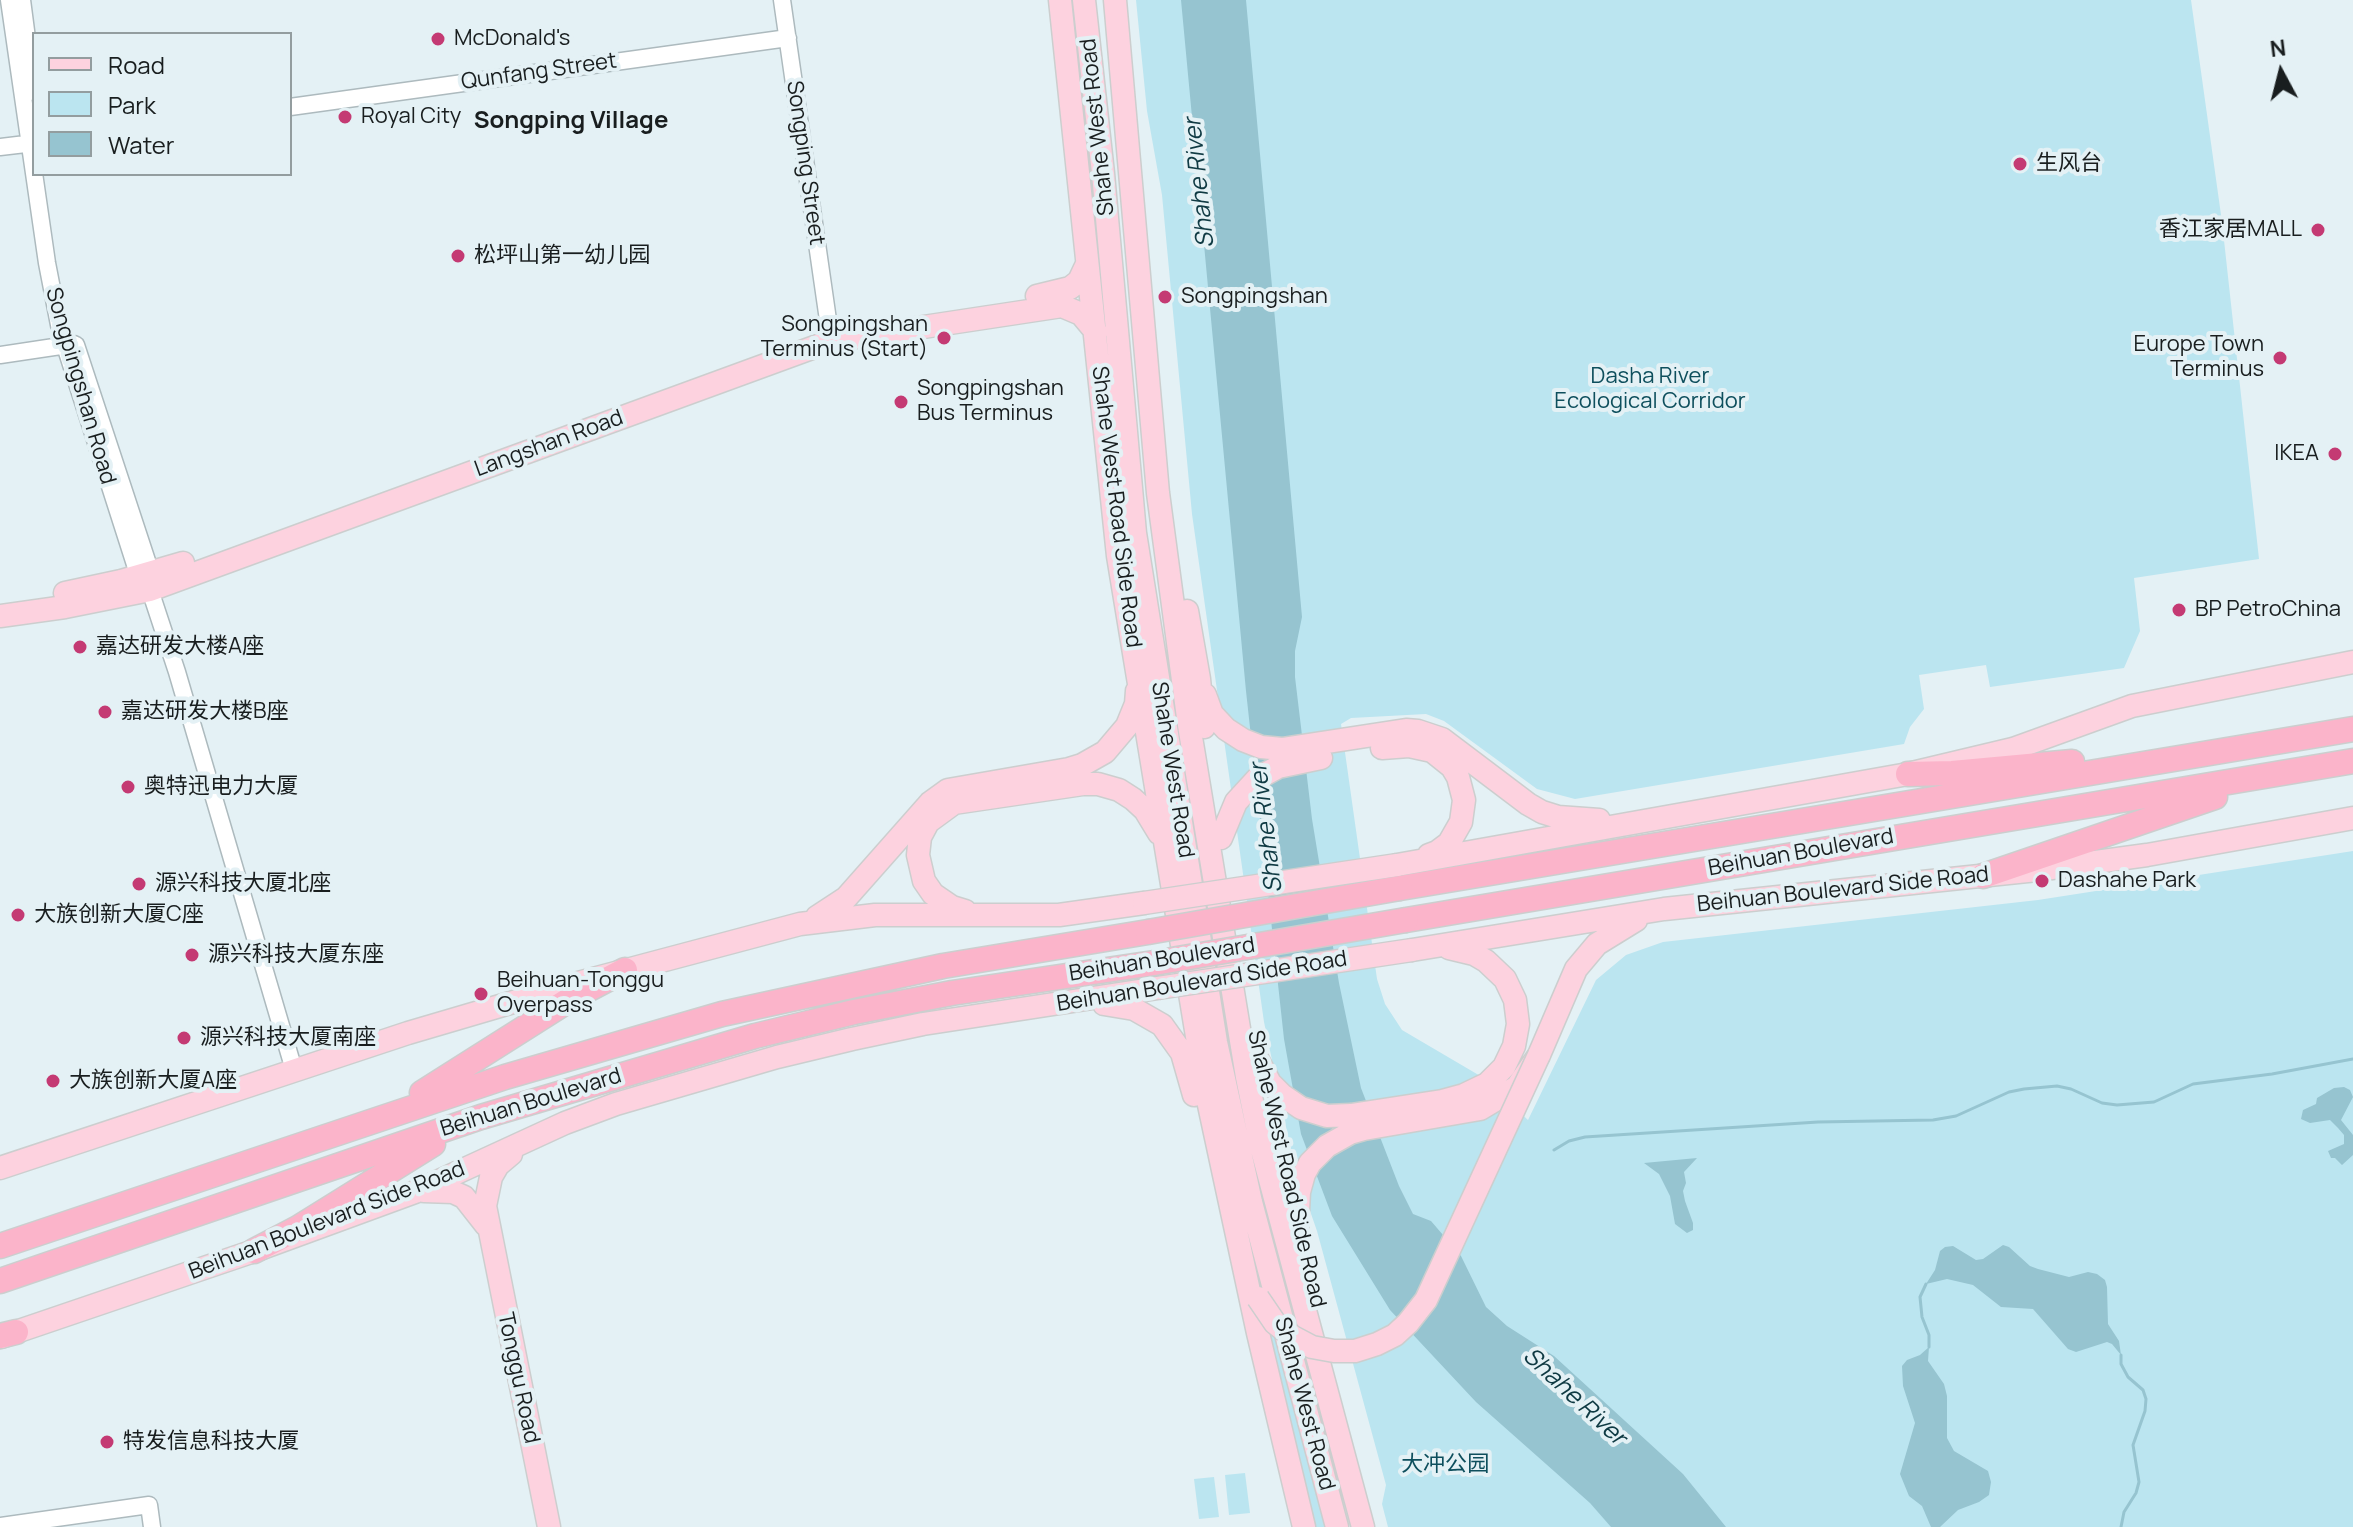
<!DOCTYPE html>
<html>
<head>
<meta charset="utf-8">
<style>
  body { margin:0 }
  #map { position:relative; width:2353px; height:1527px; overflow:hidden; background:#e4f1f5; font-family:Manrope,sans-serif }
  canvas { display:block }
  .legend { position:absolute; left:32px; top:32px; width:260px; height:144px; box-sizing:border-box; background:#e4f1f5; border:2px solid #939d9f; margin:0; padding:10px 14px; list-style:none; font-size:24px; color:#191e1f }
  .legend li { display:flex; align-items:center; gap:16px; height:40px }
  .legend b { width:40px; border:2px solid #939d9f }
  .north { position:absolute; left:2241px; top:32px; width:80px; height:80px; -webkit-text-stroke:6px #e4f1f5; paint-order:stroke; rotate:353deg; font-size:22px; font-weight:700; line-height:32px; text-align:center; color:#191e1f }
  .north::after { content:''; display:block; margin:auto; width:28px; height:36px; background:#191e1f; clip-path:polygon(50% 0,100% 100%,50% 72%,0 100%) }
</style>
</head>
<body>
<div id="map">
<canvas width="2353" height="1527"></canvas>
<ul class="legend">
<li><b style="height:10px;background:#fdd2df"></b>Road</li>
<li><b style="height:22px;background:#bbe5f0"></b>Park</li>
<li><b style="height:22px;background:#96c4d0"></b>Water</li>
</ul>
<div class="north">N</div>
</div>
<script>
const ctx = document.querySelector('canvas').getContext('2d');
ctx.lineJoin = 'round';
function fillPath(path, color) { ctx.fillStyle = color; ctx.fill(path, 'evenodd'); }
const shape = rows => new Path2D(rows.map(r => 'M' + r).join(''));
function trace(path, color, width, dash) { ctx.strokeStyle = color; ctx.lineWidth = width; ctx.lineCap = dash ? 'butt' : 'round'; ctx.setLineDash(dash || []); ctx.stroke(path); }
function label(font, color, halo, rows, align = 'center') {
  ctx.font = font + ' Manrope,"Noto Sans SC",sans-serif'; ctx.lineWidth = 8; ctx.setLineDash([]); ctx.textBaseline = 'middle'; ctx.strokeStyle = halo; ctx.fillStyle = color; for (const [text, x, y, turn = 0] of rows) {
    ctx.save(); ctx.translate(x, y); ctx.rotate((+turn || 0) * Math.PI / 180); ctx.textAlign = isNaN(turn) ? turn : align; if (halo) ctx.strokeText(text, 0, 0); ctx.fillText(text, 0, 0); ctx.restore();
  }
}
const green = shape([
  [1136,0,2191,0,2222,222,2259,559,2134,578,2140,631,2124,668,1990,687,1986,665,1919,675,1924,709,1910,727,1904,744,1575,799,1537,789,1444,721,1426,714,1351,718,1341,724,1377,979,1385,1004,1402,1030,1482,1077,1528,1120,1596,980,1626,955,1663,942,2038,900,2353,851,2353,1527,1388,1527,1382,1504,1386,1485,1317,1231,1294,1165,1264,1022,1192,514,1162,195,1147,111],
  [1264,1321,1276,1335,1327,1527,1311,1527],
  [1245,1473,1250,1513,1229,1515,1225,1475],
  [1214,1477,1219,1517,1199,1519,1194,1479]
]);
const water = shape([
  [1181,0,1246,0,1299,584,1302,617,1295,651,1295,677,1312,819,1339,983,1361,1088,1399,1186,1413,1214,1431,1221,1461,1256,1486,1307,1507,1326,1554,1356,1683,1474,1726,1527,1611,1527,1590,1503,1476,1402,1390,1310,1332,1216,1301,1134,1284,1039,1246,691],
  [2344,1087,2350,1090,2353,1097,2341,1120,2353,1135,2353,1155,2342,1165,2335,1158,2331,1158,2328,1151,2344,1144,2344,1135,2338,1128,2330,1120,2310,1123,2301,1119,2303,1110,2316,1104,2317,1098,2334,1088],
  [1697,1158,1684,1172,1686,1183,1683,1191,1685,1201,1693,1223,1693,1230,1687,1233,1675,1224,1670,1196,1659,1174,1644,1163],
  [2003,1245,2009,1247,2030,1266,2038,1269,2069,1277,2088,1272,2097,1274,2105,1280,2107,1287,2108,1324,2119,1341,2121,1355,2112,1344,2107,1342,2076,1352,2068,1349,2033,1309,2001,1307,1973,1285,1947,1279,1926,1284,1935,1270,1940,1251,1945,1247,1953,1246,1976,1260,1983,1259],
  [1929,1347,1928,1361,1944,1384,1947,1396,1947,1438,1954,1451,1988,1471,1991,1482,1989,1495,1979,1502,1958,1510,1940,1527,1931,1527,1922,1506,1909,1496,1900,1474,1915,1423,1903,1386,1902,1366,1907,1360,1920,1355]
]);
const stream = shape([
  [1554,1150,1569,1141,1585,1137,1818,1122,1933,1120,1956,1116,2009,1092,2024,1089,2057,1086,2071,1089,2102,1103,2117,1105,2154,1102,2193,1084,2272,1074,2353,1059],
  [1926,1284,1920,1297,1922,1317,1929,1335,1929,1347],
  [2121,1355,2121,1364,2128,1377,2143,1390,2146,1399,2145,1411,2133,1445,2139,1482,2136,1493,2124,1512,2121,1527]
]);
const minor = shape([
  [9,0,47,263,60,330,139,577,150,590,177,672,294,1070],
  [22,0,34,92],
  [782,0,829,327],
  [290,107,788,38],
  [0,147,34,143],
  [76,345,151,573,150,581],
  [0,355,74,344],
  [0,1526,149,1505,152,1527]
]);
const major = shape([
  [1060,0,1118,556,1206,1091,1258,1333,1304,1527],
  [1084,0,1103,173,1135,533,1216,1042,1251,1202,1337,1527],
  [1115,0,1158,493,1189,725,1247,1077,1261,1146,1363,1527],
  [1037,296,1070,288,1079,281,1087,264],
  [65,593,121,581,183,563],
  [1187,611,1199,679,1204,727],
  [0,616,65,607,150,590,831,341,1062,306,1081,314,1096,332],
  [1205,695,1212,714,1226,729,1243,740,1261,747,1282,749,1406,730,1418,731,1442,739,1528,804,1542,812,1558,817,1599,820],
  [1382,748,1409,746,1432,751,1452,767,1458,777,1464,800,1461,822,1449,843,1437,852,1429,855],
  [1221,838,1236,802,1258,778,1278,767,1321,758],
  [1397,865,1908,774,2013,749,2132,706,2353,662],
  [965,911,952,907,933,894,924,881,918,855,920,837,928,822,954,803,1083,784,1098,784,1119,790,1133,799,1145,810,1159,833],
  [817,917,846,898,930,803,948,790,1069,769,1082,765,1105,752,1127,726,1136,704,1137,691],
  [1412,950,1664,909,2037,870,2147,855,2353,818],
  [1104,1004,1134,1009,1162,1025,1182,1053,1194,1095],
  [1259,1062,1270,1083,1282,1095,1301,1108,1327,1116,1351,1115,1442,1101,1464,1095,1487,1084,1504,1067,1514,1046,1518,1024,1515,1000,1505,979,1486,961,1474,954,1449,948],
  [511,1154,498,1165,491,1177,485,1206,549,1527],
  [0,1168,408,1033,578,983,800,924,875,915,1059,915,1144,903],
  [424,1191,453,1192,464,1197,486,1225],
  [1297,1230,1299,1192,1304,1174,1310,1163,1327,1146,1350,1133,1364,1129,1480,1109,1517,1087,1539,1055,1576,969,1597,944,1636,920],
  [1,1337,254,1251,415,1192,565,1123,616,1104,777,1057,852,1039,923,1024,1158,988]
]);
const highway = shape([
  [1908,774,1952,773,2072,762],
  [1983,876,2215,797],
  [1400,888,2353,729],
  [1406,920,2353,761],
  [422,1093,572,998,625,970],
  [0,1246,505,1077,722,1014,943,966,1148,932],
  [254,1251,298,1228,433,1144],
  [0,1281,481,1117,755,1036,854,1012,952,993,1154,963],
  [0,1336,16,1332]
]);
const majorBridge = shape([
  [1144,903,1397,865],
  [1158,988,1412,950],
  [1258,1298,1275,1323,1293,1337,1312,1347,1334,1351,1355,1351,1377,1344,1395,1335,1408,1323,1426,1300,1539,1055]
]);
const highwayBridge = shape([
  [1148,932,1400,888],
  [1154,963,1406,920]
]);
const markers = [
  [438,39,8,"#c43a73"],
  [345,117,8,"#c43a73"],
  [2020,164,8,"#c43a73"],
  [2318,230,8,"#c43a73"],
  [458,256,8,"#c43a73"],
  [1165,297,8,"#c43a73"],
  [944,338,8,"#c43a73"],
  [2280,358,8,"#c43a73"],
  [901,402,8,"#c43a73"],
  [2335,454,8,"#c43a73"],
  [2179,610,8,"#c43a73"],
  [80,647,8,"#c43a73"],
  [105,712,8,"#c43a73"],
  [128,787,8,"#c43a73"],
  [2042,881,8,"#c43a73"],
  [139,884,8,"#c43a73"],
  [18,915,8,"#c43a73"],
  [192,955,8,"#c43a73"],
  [481,994,8,"#c43a73"],
  [184,1038,8,"#c43a73"],
  [53,1081,8,"#c43a73"],
  [107,1442,8,"#c43a73"]
];
const poiNames = [
  ["McDonald's",454,39],
  ["Royal City",361,117],
  ["生风台",2036,164],
  ["香江家居MALL",2302,230,"right"],
  ["松坪山第一幼儿园",474,256],
  ["Songpingshan",1181,297],
  ["Songpingshan",928,325,"right"],
  ["Terminus (Start)",928,350,"right"],
  ["Europe Town",2264,345,"right"],
  ["Terminus",2264,370,"right"],
  ["Songpingshan",917,389],
  ["Bus Terminus",917,414],
  ["IKEA",2319,454,"right"],
  ["BP PetroChina",2195,610],
  ["嘉达研发大楼A座",96,647],
  ["嘉达研发大楼B座",121,712],
  ["奥特迅电力大厦",144,787],
  ["Dashahe Park",2058,881],
  ["源兴科技大厦北座",155,884],
  ["大族创新大厦C座",34,915],
  ["源兴科技大厦东座",208,955],
  ["Beihuan-Tonggu",497,981],
  ["Overpass",497,1006],
  ["源兴科技大厦南座",200,1038],
  ["大族创新大厦A座",69,1081],
  ["特发信息科技大厦",123,1442]
];
const streetNames = [
  ["Qunfang Street",539,72,-8],
  ["Shahe West Road",1098,127,-96],
  ["Songping Street",805,163,82],
  ["Songpingshan Road",80,386,74],
  ["Langshan Road",549,444,-20],
  ["Shahe West Road Side Road",1116,507,83],
  ["Shahe West Road",1172,770,81],
  ["Beihuan Boulevard",1801,853,-10],
  ["Beihuan Boulevard Side Road",1843,890,-6],
  ["Beihuan Boulevard",1162,960,-9],
  ["Beihuan Boulevard Side Road",1202,982,-9],
  ["Beihuan Boulevard",531,1103,-17],
  ["Shahe West Road Side Road",1286,1169,77],
  ["Beihuan Boulevard Side Road",327,1221,-21],
  ["Tonggu Road",518,1378,78],
  ["Shahe West Road",1304,1404,75]
];
const parkNames = [
  ["Dasha River",1650,377],
  ["Ecological Corridor",1650,402],
  ["大冲公园",1445,1465]
];
const neighbourhoodNames = [
  ["Songping Village",571,121]
];
const waterNames = [
  ["Shahe River",1200,183,-96],
  ["Shahe River",1267,828,-97],
  ["Shahe River",1574,1397,43]
];
fillPath(green, '#bbe5f0');
fillPath(water, '#96c4d0');
trace(stream, '#96c4d0', 3);
trace(minor, '#adbabe', 19);
trace(major, '#cccece', 25);
trace(highway, '#cccece', 27);
trace(minor, '#fff', 16);
trace(major, '#fdd2df', 22);
trace(highway, '#fbb4ca', 24);
trace(majorBridge, '#cccece', 25, []);
trace(highwayBridge, '#cccece', 27, []);
trace(majorBridge, '#fdd2df', 22);
trace(highwayBridge, '#fbb4ca', 24);
for (const [x, y, r, color] of markers) { const dot = new Path2D(); dot.arc(x, y, r, 0, 2 * Math.PI); ctx.fillStyle = color; ctx.fill(dot); trace(dot, '#e4f1f5', 3); }
label('22px', '#191e1f', '#e4f1f5', poiNames, 'left');
label('22px', '#191e1f', '#e4f1f5', streetNames);
label('22px', '#0e4f5d', '#e4f1f5', parkNames);
label('bold 24px', '#191e1f', '#e4f1f5', neighbourhoodNames);
label('italic 24px', '#0f3a43', '#e4f1f5', waterNames);
</script>
</body>
</html>
